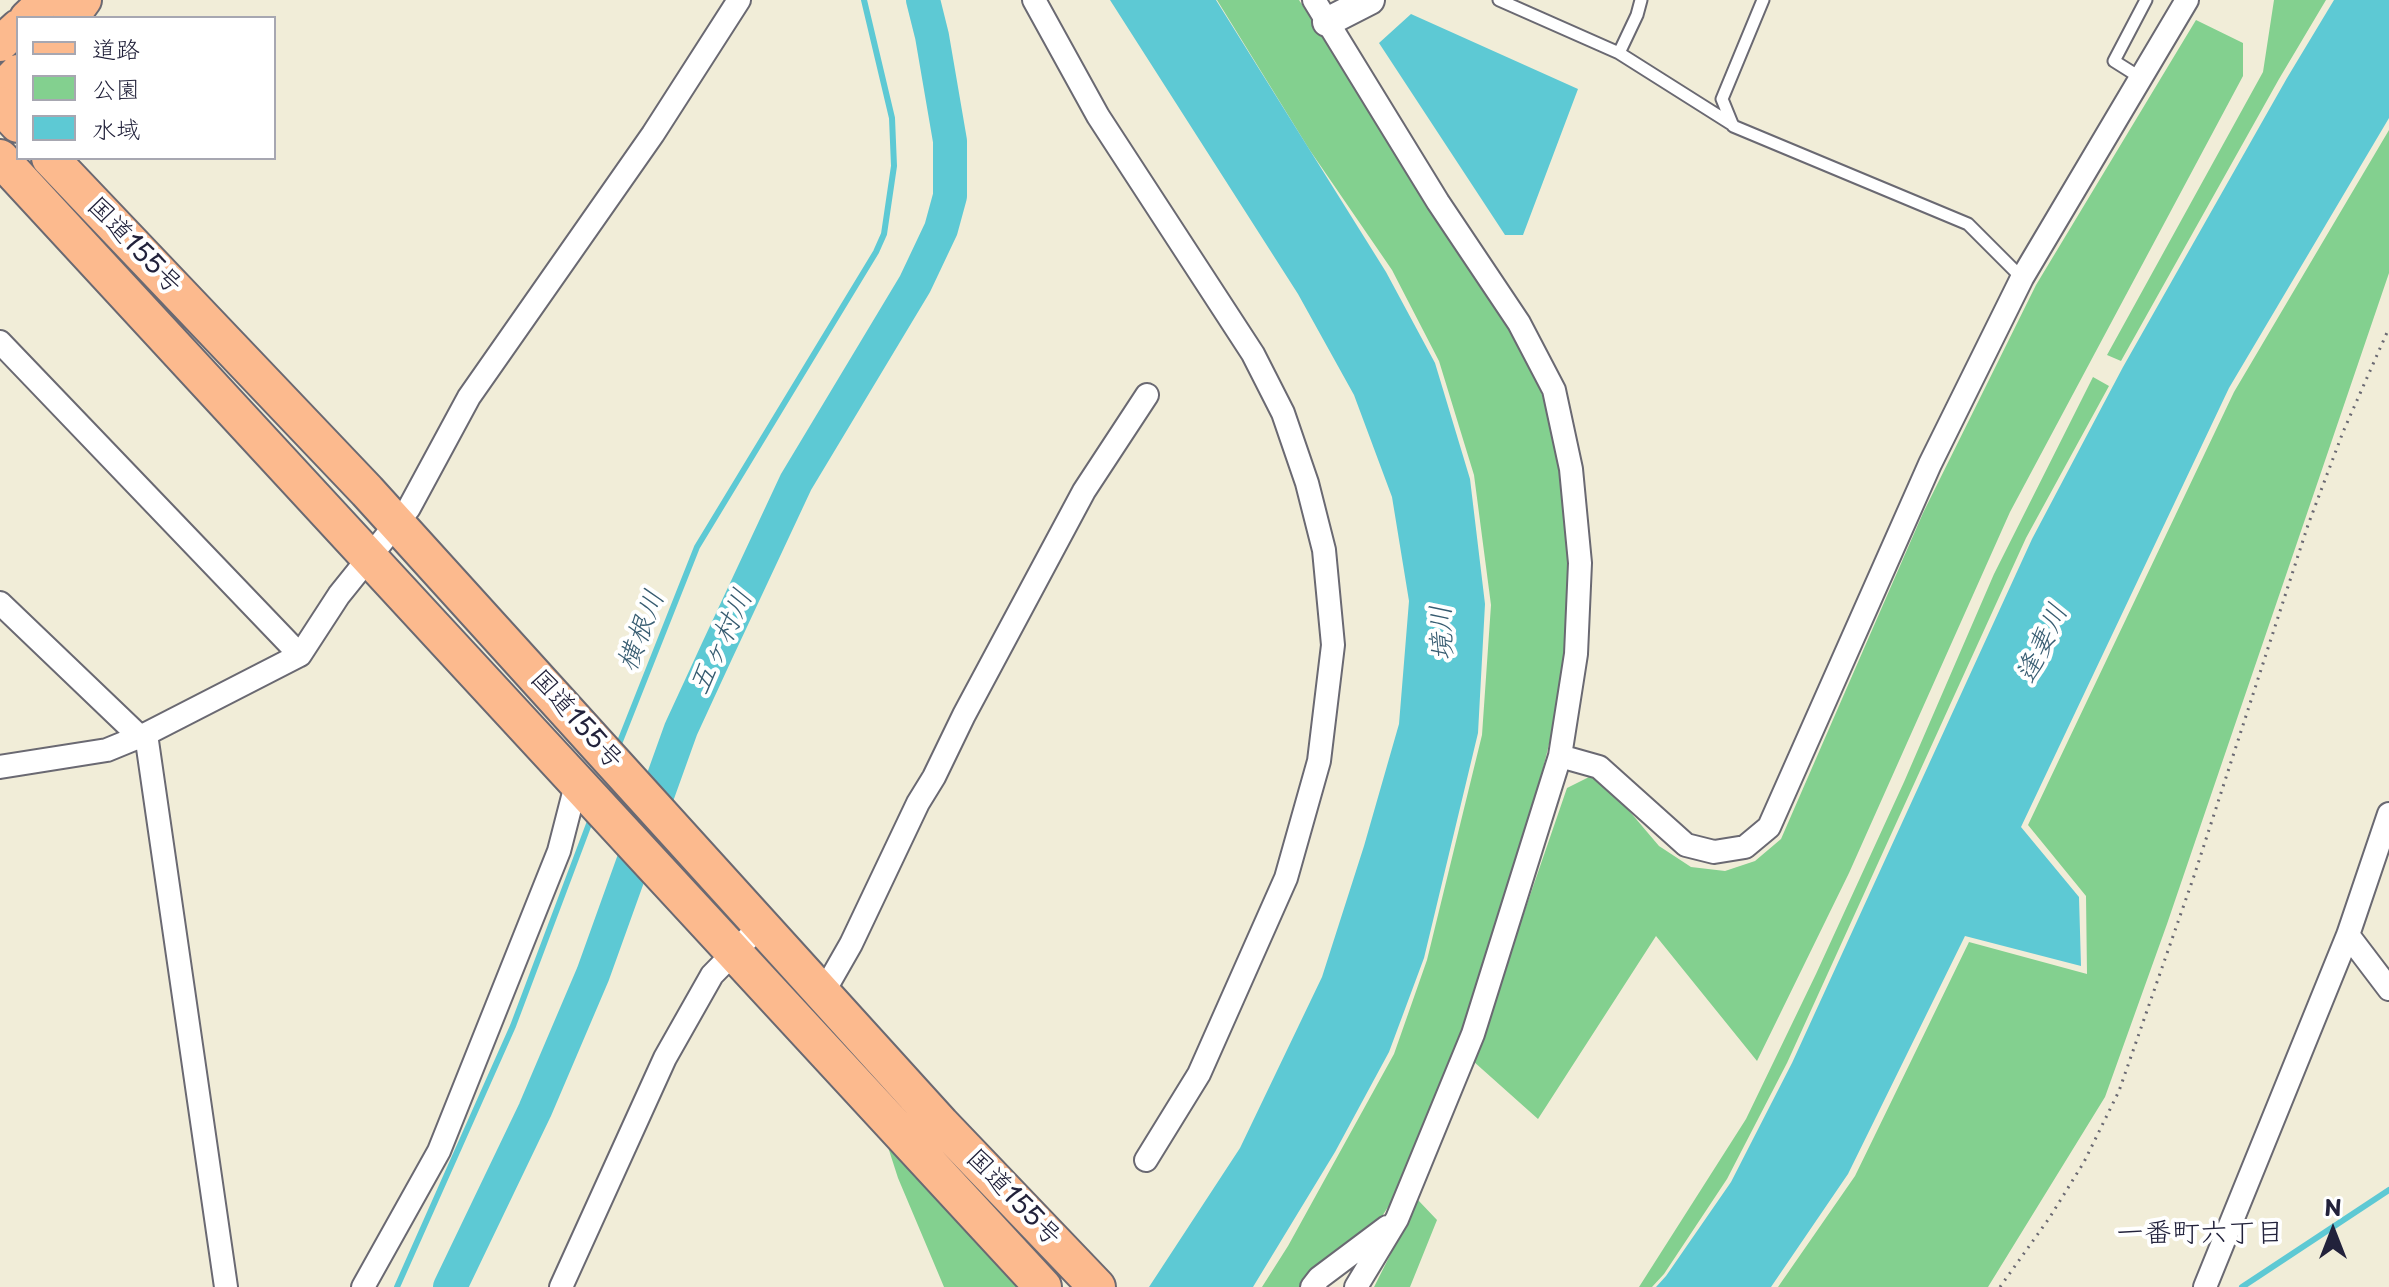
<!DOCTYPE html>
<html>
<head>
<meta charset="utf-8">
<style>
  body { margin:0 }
  #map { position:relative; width:2389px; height:1287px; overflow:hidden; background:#f1edd8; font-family:"Playpen Sans","Klee One",sans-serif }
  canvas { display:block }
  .legend { position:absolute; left:16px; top:16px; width:260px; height:144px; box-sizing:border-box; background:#fff; border:2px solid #a7a7b1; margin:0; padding:10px 14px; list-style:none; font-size:24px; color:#22223b }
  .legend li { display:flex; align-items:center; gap:16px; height:40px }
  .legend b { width:40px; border:2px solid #a7a7b1 }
  .north { position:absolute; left:2293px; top:1191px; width:80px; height:80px; -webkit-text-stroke:6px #fff; paint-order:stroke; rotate:0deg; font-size:22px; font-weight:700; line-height:32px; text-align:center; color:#22223b }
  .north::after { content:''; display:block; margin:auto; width:28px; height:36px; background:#22223b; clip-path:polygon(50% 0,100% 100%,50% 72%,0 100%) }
</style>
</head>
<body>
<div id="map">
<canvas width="2389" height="1287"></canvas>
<ul class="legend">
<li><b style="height:10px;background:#fcba8e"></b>道路</li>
<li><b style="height:22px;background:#83d08f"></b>公園</li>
<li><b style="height:22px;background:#5dc9d4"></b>水域</li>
</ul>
<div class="north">N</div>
</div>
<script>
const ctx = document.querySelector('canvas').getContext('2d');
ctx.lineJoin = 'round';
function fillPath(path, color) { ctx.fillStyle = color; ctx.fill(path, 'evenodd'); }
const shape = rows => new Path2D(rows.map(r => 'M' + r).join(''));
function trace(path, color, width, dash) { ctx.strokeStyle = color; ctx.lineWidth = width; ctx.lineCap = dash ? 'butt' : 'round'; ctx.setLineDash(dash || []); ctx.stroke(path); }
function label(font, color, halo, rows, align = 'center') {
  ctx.font = font + ' "Playpen Sans","Klee One",sans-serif'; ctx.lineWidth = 8; ctx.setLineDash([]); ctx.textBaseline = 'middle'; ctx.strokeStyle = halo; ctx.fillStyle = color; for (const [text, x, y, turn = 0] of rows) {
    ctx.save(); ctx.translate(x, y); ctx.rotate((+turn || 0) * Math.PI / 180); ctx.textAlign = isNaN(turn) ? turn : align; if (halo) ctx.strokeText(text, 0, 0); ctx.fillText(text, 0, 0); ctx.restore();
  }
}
const green = shape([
  [1217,0,1299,0,1499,307,1535,374,1558,443,1569,533,1568,618,1562,691,1538,789,1461,1039,1401,1187,1377,1224,1312,1271,1300,1287,1262,1287,1288,1246,1394,1054,1427,960,1482,735,1491,605,1474,475,1439,361,1392,270,1309,149],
  [2274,0,2326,0,2279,79,2121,361,2107,355,2263,72],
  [2196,20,2243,43,2243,76,2010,512,1849,873,1757,1061,1656,936,1538,1119,1473,1061,1567,788,1591,776,1625,806,1659,846,1691,867,1725,871,1755,861,1781,839,1923,513,2036,285],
  [2389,130,2389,273,2167,924,2105,1097,1988,1287,1778,1287,1855,1176,1969,942,2087,974,2086,896,2028,825,2234,392],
  [2093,377,2109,386,2026,538,1787,1063,1727,1179,1664,1274,1652,1287,1639,1287,1746,1119,1816,974,1904,782,1994,574],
  [888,1147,1018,1287,944,1287,898,1178],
  [1418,1200,1437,1220,1410,1287,1374,1287]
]);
const water = shape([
  [1110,0,1216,0,1386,272,1435,363,1470,479,1485,604,1478,733,1424,958,1389,1052,1335,1152,1253,1287,1149,1287,1240,1148,1322,977,1364,846,1399,724,1409,601,1392,497,1354,395,1298,294],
  [2334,0,2389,0,2389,118,2229,388,2021,827,2079,897,2081,966,1965,936,1848,1174,1771,1287,1656,1287,1666,1276,1731,1182,1792,1063,2032,539,2123,367,2287,78],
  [1411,14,1578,89,1523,235,1505,235,1379,43]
]);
const stream = shape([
  [617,749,697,547,876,252,884,234,894,166,892,118,864,0],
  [397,1287,513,1026,592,816],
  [2242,1287,2389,1190]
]);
const river = shape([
  [450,1287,535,1110,593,974,681,729,717,651,796,482,915,284,941,229,950,196,950,141,932,36,923,0]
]);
const path = shape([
  [2000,1287,2050,1217,2084,1162,2119,1091,2194,876,2308,525,2343,432,2389,328]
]);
const service = shape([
  [1499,0,1619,53],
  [1641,0,1637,15,1619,53,1733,125],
  [1763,0,1722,99,1733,126,1968,224,2022,278],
  [2141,78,2114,61,2146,0]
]);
const minor = shape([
  [1034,0,1098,116,1253,354,1283,413,1307,483,1324,550,1333,645,1319,761,1286,878,1199,1074,1146,1160],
  [1314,0,1438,202,1519,323,1554,390,1571,469,1580,563,1576,654,1560,756,1473,1034,1397,1219,1356,1287],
  [0,342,300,655],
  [0,603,139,736],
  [146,734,226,1287],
  [1560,756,1599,767,1686,845,1714,852,1745,847,1769,827,1930,464,2022,278,2187,0],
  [0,767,107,750,146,734,300,655,339,595,409,508,469,397,653,134,739,0],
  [2348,935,2389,989],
  [823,993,851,944,918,803,934,777,964,715,1084,491,1147,395],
  [363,1287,439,1151,559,851,577,781],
  [561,1287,665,1058,712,975,761,925],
  [1312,1287,1319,1278,1387,1227],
  [2205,1287,2348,935,2389,814]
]);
const tertiary = shape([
  [1327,22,1370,0]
]);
const primary = shape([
  [27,18,46,0],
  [71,18,84,0],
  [0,44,18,27],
  [0,90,18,72]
]);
const trunk = shape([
  [0,105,18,124],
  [0,158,1043,1287],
  [50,158,367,491,941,1124,1097,1287]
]);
const streetNames = [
  ["国道155号",134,246,46],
  ["国道155号",576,720,48],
  ["国道155号",1013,1198,46]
];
const waterNames = [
  ["横根川",642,631,-69],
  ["境川",1443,633,-92],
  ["五ヶ村川",722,642,-65],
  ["逢妻川",2043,644,-65]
];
const neighbourhoodNames = [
  ["一番町六丁目",2200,1234]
];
fillPath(green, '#83d08f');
fillPath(water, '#5dc9d4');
trace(stream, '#5dc9d4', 6);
trace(river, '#5dc9d4', 34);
trace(service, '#6a6972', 15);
trace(minor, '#6a6972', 26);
trace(tertiary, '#6a6972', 32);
trace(primary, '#6a6972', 38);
trace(trunk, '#6a6972', 40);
trace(path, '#6a6972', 3, [2, 6]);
trace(service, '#fff', 11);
trace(minor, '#fff', 22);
trace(tertiary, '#fff', 28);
trace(primary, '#fcba8e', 34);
trace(trunk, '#fcba8e', 36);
label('26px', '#22223b', '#fff', streetNames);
label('italic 28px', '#375c71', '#fff', waterNames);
label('28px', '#22223b', '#fff', neighbourhoodNames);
</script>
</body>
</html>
